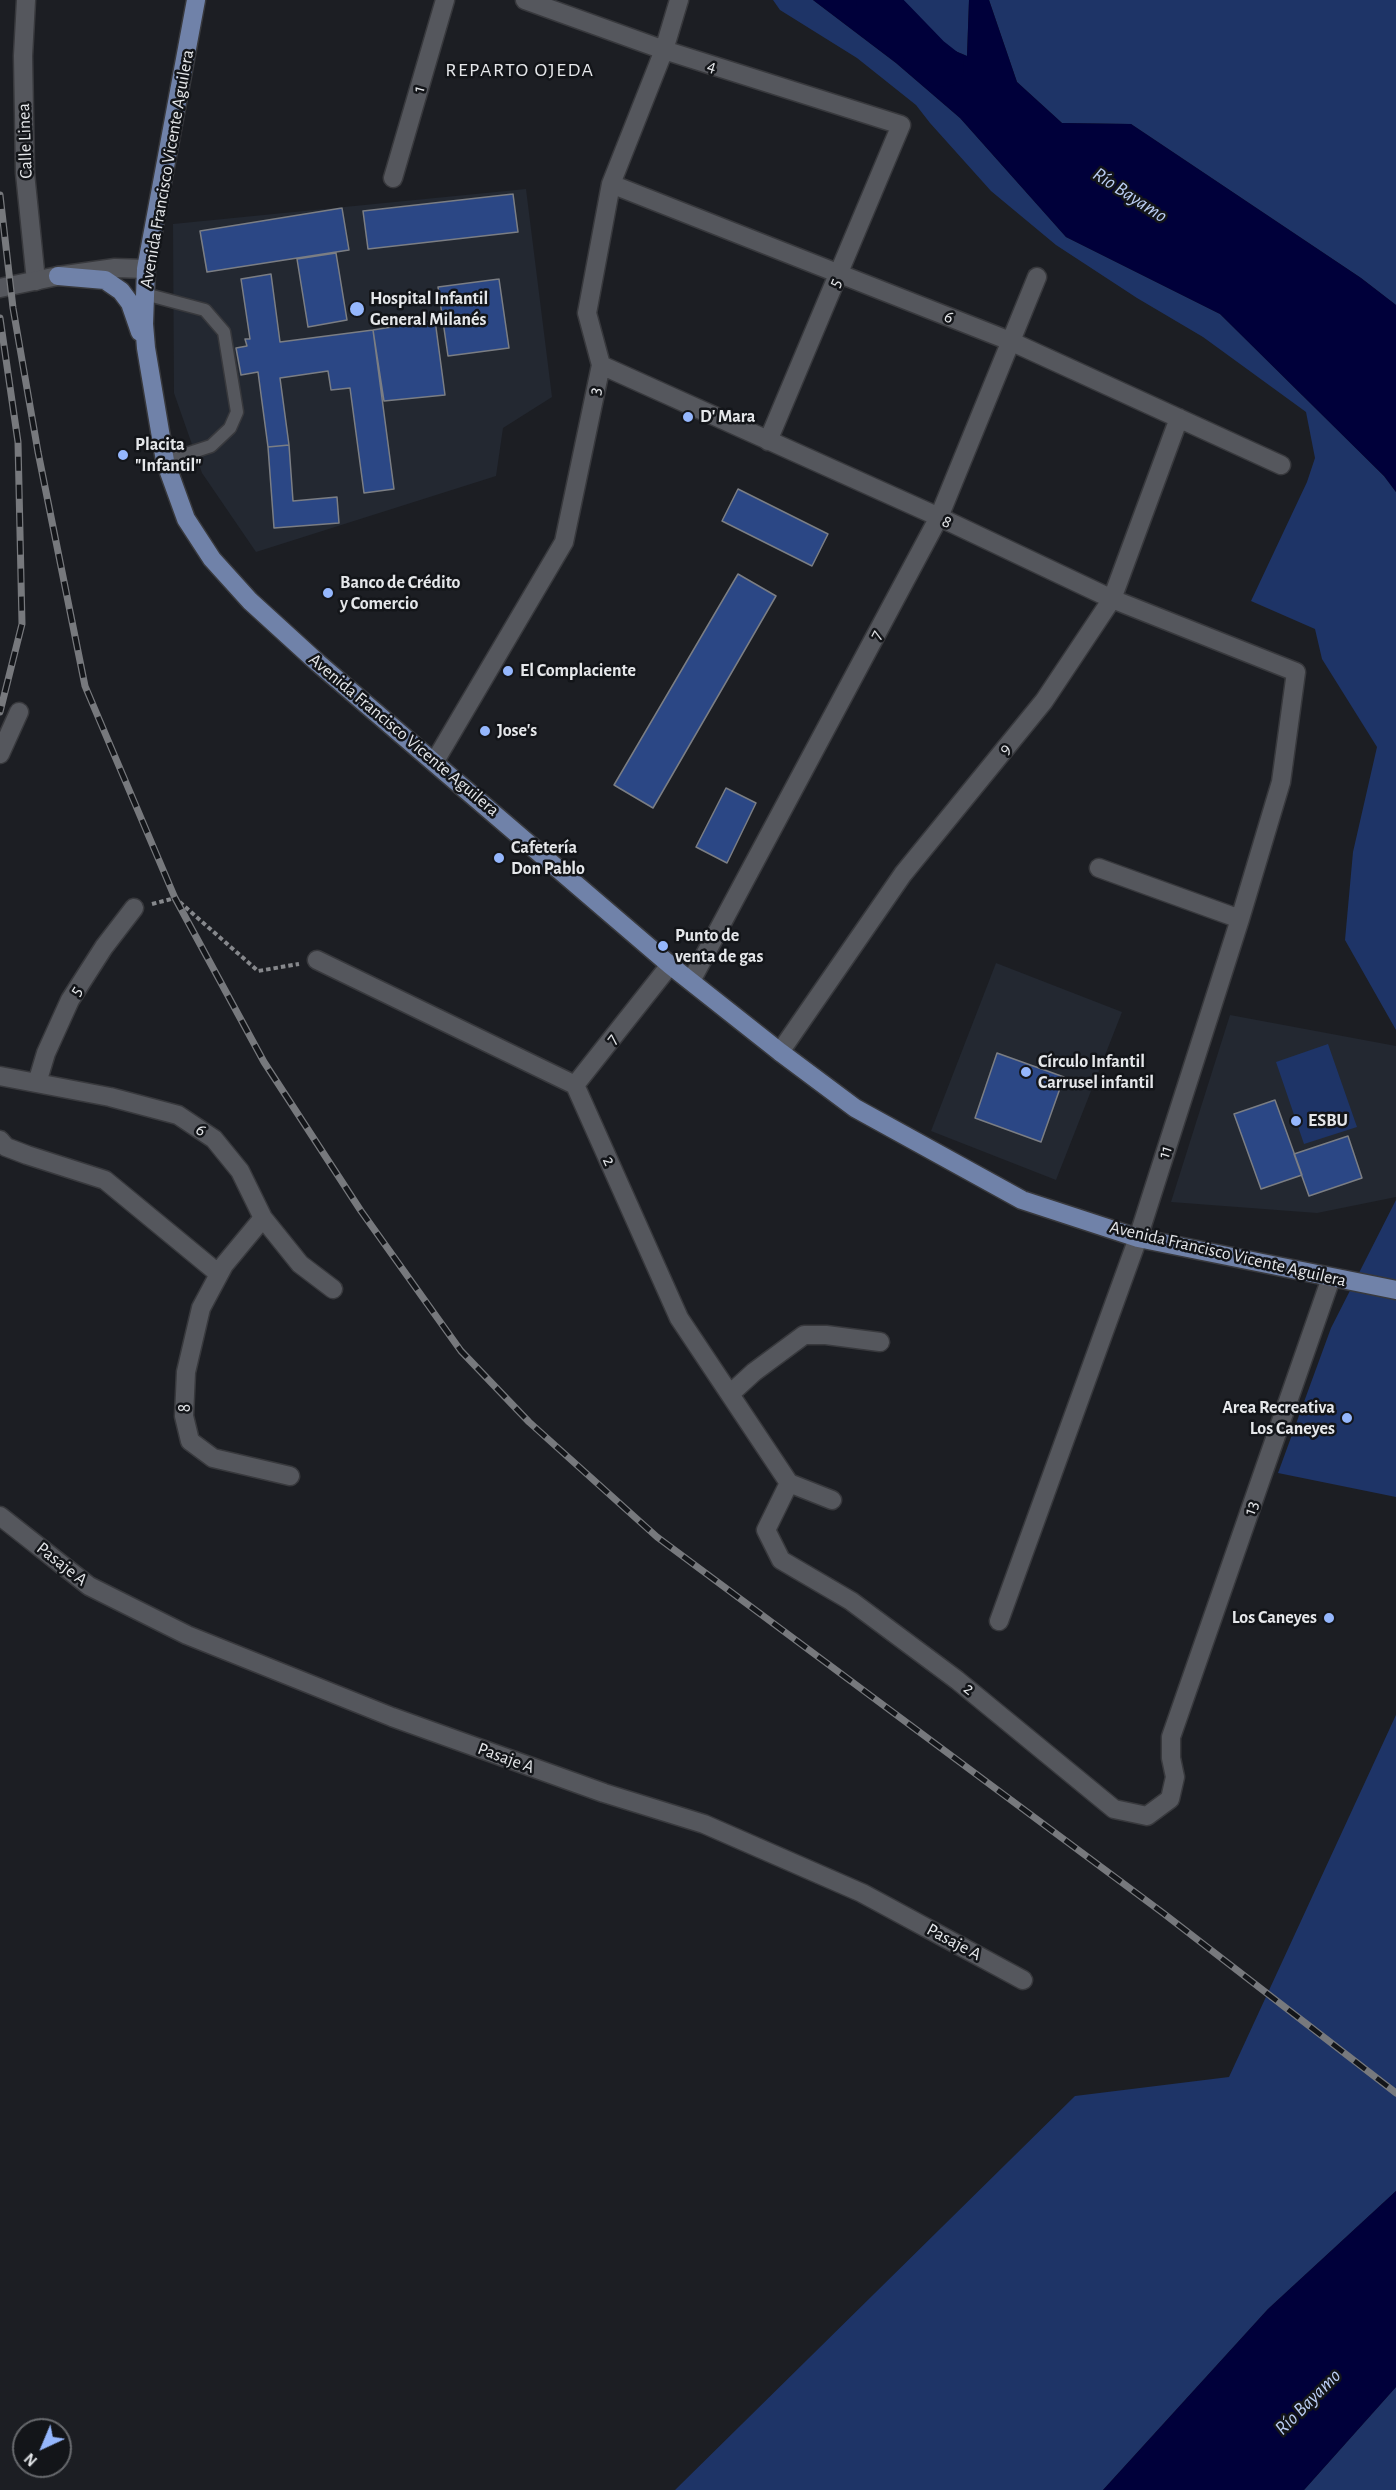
<!DOCTYPE html>
<html>
<head>
<meta charset="utf-8">
<style>
  body { margin:0 }
  #map { position:relative; width:1396px; height:2490px; overflow:hidden; background:#1c1e23; font-family:"Alegreya Sans",sans-serif }
  canvas { display:block }
  .north { position:absolute; left:12px; top:2418px; width:60px; height:60px; box-sizing:border-box; background:#131519; border:2px solid #67696d; border-radius:50%; rotate:224deg; font-size:16px; font-weight:700; line-height:24px; text-align:center; color:#e5e7ea }
  .north::after { content:''; display:block; margin:auto; width:21px; height:27px; background:#95b7fd; clip-path:polygon(50% 0,100% 100%,50% 72%,0 100%) }
</style>
</head>
<body>
<div id="map">
<canvas width="1396" height="2490"></canvas>
<div class="north">N</div>
</div>
<script>
const ctx = document.querySelector('canvas').getContext('2d');
ctx.lineJoin = 'round';
function fillPath(path, color) { ctx.fillStyle = color; ctx.fill(path, 'evenodd'); }
const shape = rows => new Path2D(rows.map(r => 'M' + r).join(''));
function trace(path, color, width, dash) { ctx.strokeStyle = color; ctx.lineWidth = width; ctx.lineCap = dash ? 'butt' : 'round'; ctx.setLineDash(dash || []); ctx.stroke(path); }
function label(font, color, halo, rows, align = 'center') {
  ctx.font = font + ' "Alegreya Sans",sans-serif'; ctx.lineWidth = 5; ctx.setLineDash([]); ctx.textBaseline = 'middle'; ctx.strokeStyle = halo; ctx.fillStyle = color; for (const [text, x, y, turn = 0] of rows) {
    ctx.save(); ctx.translate(x, y); ctx.rotate((+turn || 0) * Math.PI / 180); ctx.textAlign = isNaN(turn) ? turn : align; if (halo) ctx.strokeText(text, 0, 0); ctx.fillText(text, 0, 0); ctx.restore();
  }
}
const built = shape([
  [526,189,552,397,503,428,496,476,256,552,202,473,174,393,173,224],
  [996,963,1122,1012,1056,1180,931,1131],
  [1230,1015,1396,1046,1396,1197,1317,1213,1171,1202]
]);
const green = shape([
  [773,0,813,0,896,63,960,118,1066,237,1220,314,1384,476,1396,492,1396,1030,1345,940,1353,852,1377,747,1322,659,1315,629,1251,601,1307,482,1315,458,1306,412,1203,337,1137,298,1056,245,991,191,930,123,916,105,857,58,780,10],
  [865,0,969,0,967,56,884,21],
  [989,0,1396,0,1396,305,1361,278,1131,124,1062,123,1017,82],
  [1328,1044,1357,1127,1304,1144,1276,1062],
  [1396,1200,1396,1497,1278,1473,1331,1328],
  [1396,1715,1396,2191,1268,2309,1103,2490,675,2490,1075,2096,1229,2077],
  [1396,2387,1396,2490,1304,2490]
]);
const water = shape([
  [813,0,865,0,884,21,967,56,969,0,989,0,1017,82,1062,123,1131,124,1361,278,1396,305,1396,492,1384,476,1220,314,1066,237,960,118,896,63],
  [1396,2191,1396,2387,1304,2490,1103,2490,1268,2309]
]);
const river = shape([
  [876,0,930,56,944,67]
]);
const building = shape([
  [513,194,518,232,368,249,363,211,513,194],
  [342,208,349,250,207,272,200,231,342,208],
  [336,253,347,320,308,327,297,259,336,253],
  [271,274,280,342,373,330,394,489,364,493,350,388,331,390,328,371,280,378,289,445,268,447,258,372,241,375,236,348,247,346,245,339,250,339,241,279,271,274],
  [499,279,509,348,448,356,438,287,499,279],
  [435,320,445,395,384,401,373,330,435,320],
  [289,445,293,501,337,497,339,523,274,528,268,447,289,445],
  [738,489,828,534,812,566,722,521,738,489],
  [738,574,776,596,653,808,614,785,738,574],
  [726,788,756,803,727,863,696,847,726,788],
  [997,1053,1064,1077,1041,1142,975,1118,997,1053],
  [1275,1100,1302,1175,1261,1189,1234,1114,1275,1100],
  [1348,1136,1362,1178,1309,1196,1294,1154,1348,1136]
]);
const path = shape([
  [152,904,175,898,258,971,299,964]
]);
const service = shape([
  [145,294,205,310,224,332,237,412,230,428,211,446,165,461]
]);
const minor = shape([
  [525,0,664,50,901,125,768,441],
  [393,178,445,0],
  [611,184,1010,341,1281,465],
  [601,365,939,517,1112,599,1296,672,1281,782,1240,919,1138,1238,999,1621],
  [0,754,19,712],
  [435,761,564,542,601,365,587,313,611,184,664,50,679,0],
  [1099,868,1240,919],
  [317,960,575,1085,679,1318,789,1483,832,1500],
  [691,981,939,517,1037,277],
  [780,1052,903,874,1044,701,1112,599,1179,418],
  [0,1076,110,1097,178,1115,214,1139,240,1171,263,1218,300,1264,333,1289],
  [37,1083,46,1053,70,1000,104,947,134,908],
  [575,1085,670,965],
  [0,1140,6,1147,27,1155,105,1180,219,1274],
  [263,1218,224,1265,201,1308,186,1372,184,1416,190,1441,213,1458,290,1476],
  [730,1394,754,1372,804,1335,826,1335,880,1342],
  [789,1483,766,1530,781,1560,851,1601,957,1680,1114,1809,1147,1816,1170,1799,1175,1777,1171,1758,1171,1737,1331,1278],
  [0,1516,89,1586,187,1635,392,1717,604,1793,704,1824,862,1893,1023,1980]
]);
const tertiary = shape([
  [26,0,23,56,25,173,36,281]
]);
const secondary = shape([
  [0,288,58,276,115,268,146,269]
]);
const primary = shape([
  [196,0,146,269,144,324,146,348,165,461,186,519,212,559,250,601,318,663,670,965,780,1052,855,1108,1022,1200,1138,1238,1396,1290],
  [58,276,105,280,121,291,130,303,140,332]
]);
const rail = shape([
  [0,195,13,308,38,452,85,686,175,898,264,1062,361,1211,461,1351,529,1422,657,1537,1163,1913,1396,2093],
  [0,318,18,442,22,624,0,712]
]);
const markers = [
  [357,309,8,"#95b7fd"],
  [688,417,6,"#95b7fd"],
  [123,455,6,"#95b7fd"],
  [328,593,6,"#95b7fd"],
  [508,671,6,"#95b7fd"],
  [485,731,6,"#95b7fd"],
  [499,858,6,"#95b7fd"],
  [663,946,6,"#95b7fd"],
  [1026,1072,6,"#95b7fd"],
  [1296,1121,6,"#95b7fd"],
  [1347,1418,6,"#95b7fd"],
  [1329,1618,6,"#95b7fd"]
];
const streetNames = [
  ["4",712,66,17],
  ["1",419,89,-74],
  ["Calle Linea",25,141,-92],
  ["Avenida Francisco Vicente Aguilera",167,169,-80],
  ["5",835,283,-67],
  ["6",949,317,21],
  ["3",595,391,-78],
  ["8",947,522,25],
  ["7",876,635,-62],
  ["Avenida Francisco Vicente Aguilera",404,735,40],
  ["9",1005,749,-51],
  ["5",76,991,-58],
  ["7",612,1039,-52],
  ["6",201,1130,33],
  ["11",1165,1152,-72],
  ["2",609,1161,66],
  ["Avenida Francisco Vicente Aguilera",1228,1254,13],
  ["8",185,1408,-90],
  ["13",1251,1508,-71],
  ["Pasaje A",62,1564,38],
  ["2",969,1689,39],
  ["Pasaje A",506,1758,20],
  ["Pasaje A",954,1942,28]
];
const poiNames = [
  ["Hospital Infantil",370,299],
  ["General Milanés",370,320],
  ["D' Mara",700,417],
  ["Placita",135,445],
  ["\"Infantil\"",135,466],
  ["Banco de Crédito",340,583],
  ["y Comercio",340,604],
  ["El Complaciente",520,671],
  ["Jose's",497,731],
  ["Cafetería",511,848],
  ["Don Pablo",511,869],
  ["Punto de",675,936],
  ["venta de gas",675,957],
  ["Círculo Infantil",1038,1062],
  ["Carrusel infantil",1038,1083],
  ["ESBU",1308,1121],
  ["Area Recreativa",1335,1408,"right"],
  ["Los Caneyes",1335,1429,"right"],
  ["Los Caneyes",1317,1618,"right"]
];
const neighbourhoodNames = [
  ["REPARTO OJEDA",520,70]
];
const waterNames = [
  ["Río Bayamo",1130,195,33],
  ["Río Bayamo",1308,2402,-45]
];
fillPath(built, '#232831');
fillPath(green, '#1e3467');
fillPath(water, '#00003a');
trace(river, '#00003a', 40);
fillPath(building, '#2b4785');
trace(building, '#7b7e84', 1.5);
trace(service, '#38393d', 15);
trace(minor, '#38393d', 21);
trace(tertiary, '#38393d', 21);
trace(secondary, '#38393d', 21);
trace(primary, '#38393d', 21);
trace(path, '#86888c', 4, [4.5, 3]);
trace(service, '#55575d', 12);
trace(minor, '#55575d', 18);
trace(tertiary, '#55575d', 18);
trace(secondary, '#55575d', 18);
trace(primary, '#7082a9', 18);
trace(rail, '#77797d', 7);
trace(rail, '#131519', 4.5, [14]);
for (const [x, y, r, color] of markers) { const dot = new Path2D(); dot.arc(x, y, r, 0, 2 * Math.PI); ctx.fillStyle = color; ctx.fill(dot); trace(dot, '#131519', 2); }
label('18px', '#e5e7ea', '#131519', streetNames);
label('bold 18px', '#e5e7ea', '#131519', poiNames, 'left');
ctx.letterSpacing = '1.5px';
label('20px', '#e5e7ea', '#131519', neighbourhoodNames);
ctx.letterSpacing = '0px';
label('italic 20px', '#bacdf2', '#131519', waterNames);
</script>
</body>
</html>
